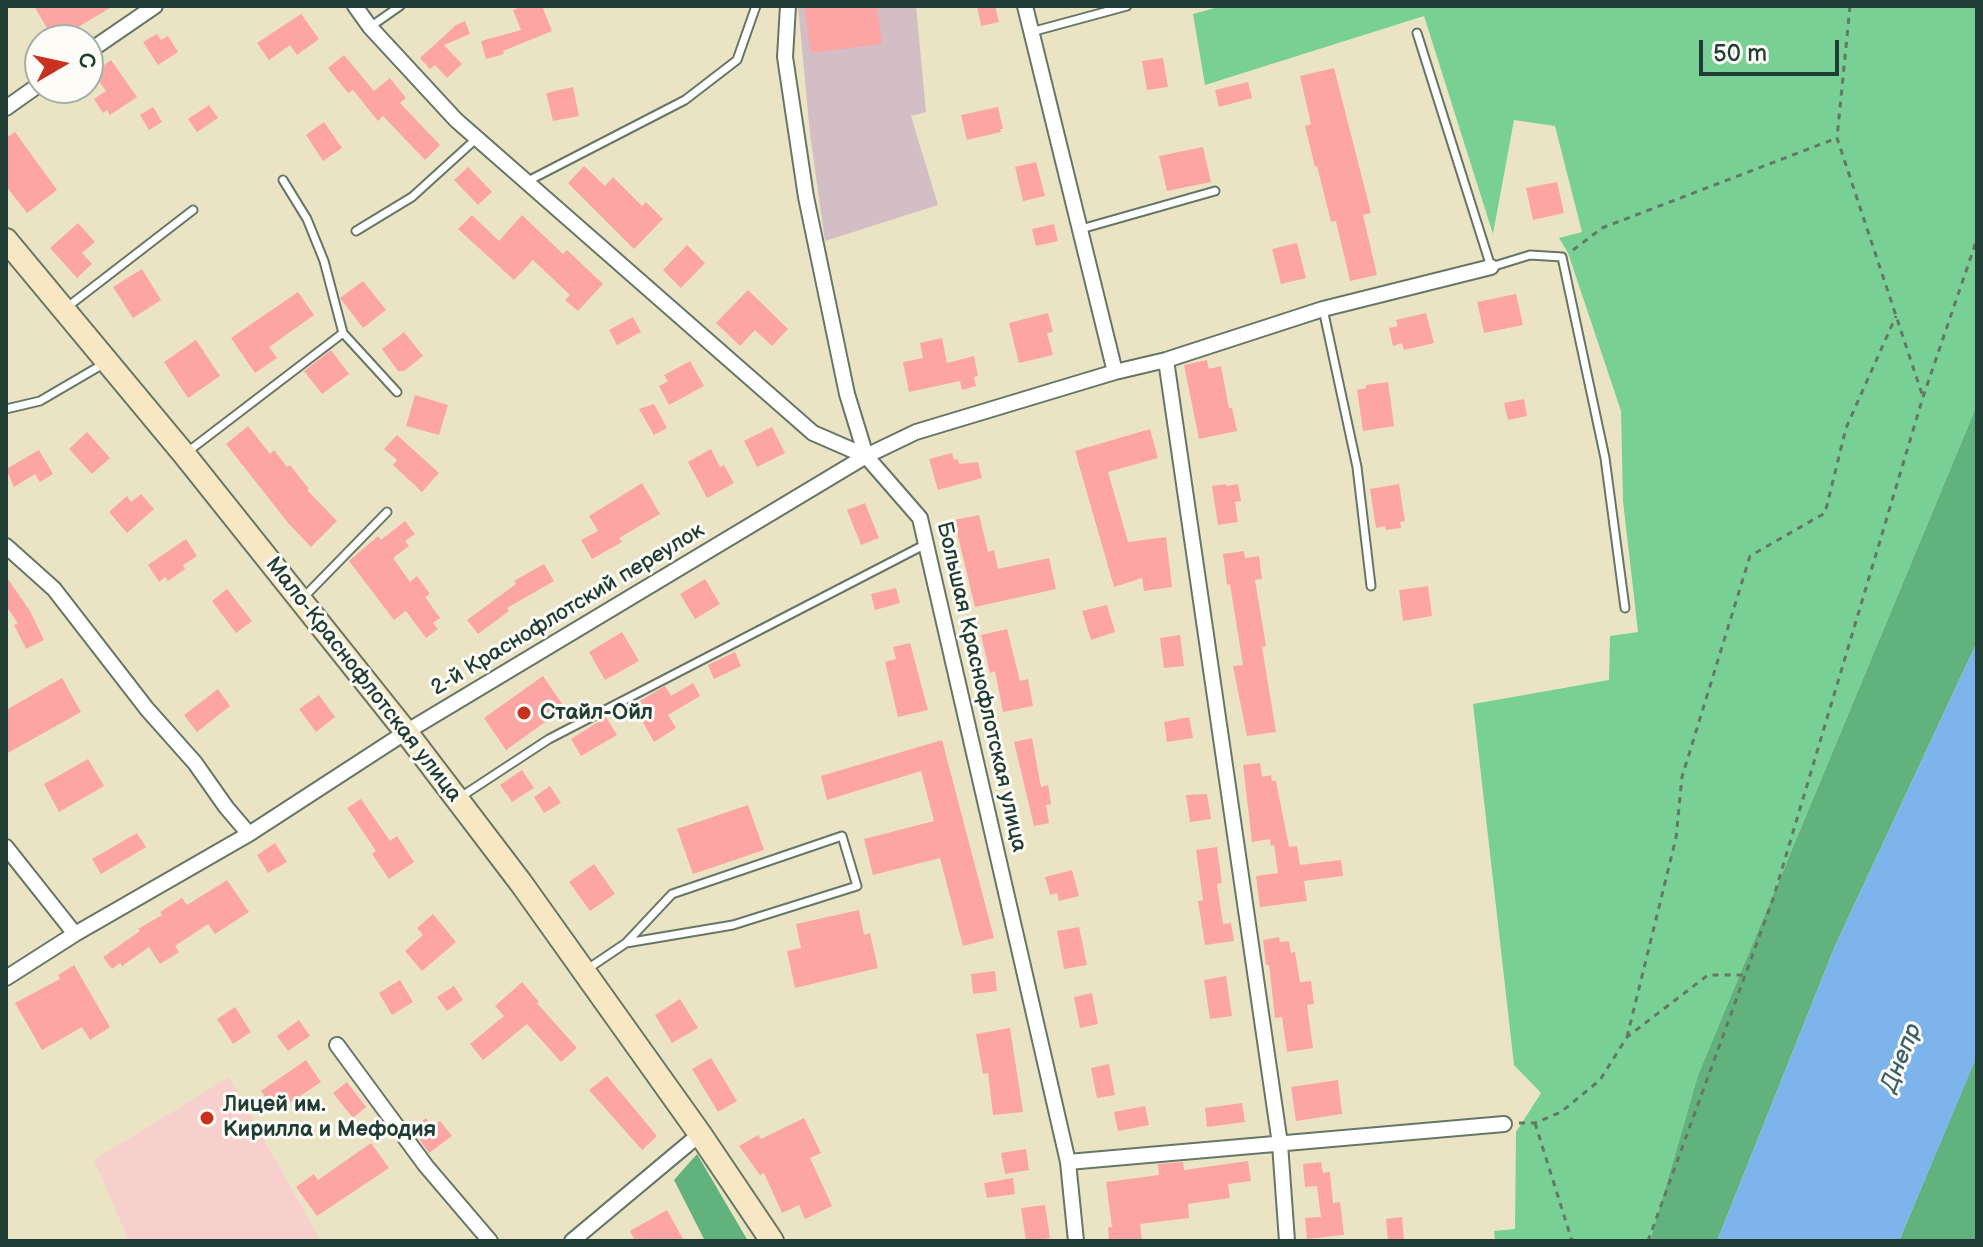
<!DOCTYPE html>
<html>
<head>
<meta charset="utf-8">
<style>
  body { margin:0 }
  #map { position:relative; width:1983px; height:1247px; overflow:hidden; background:#ebe4c4; font-family:"Balsamiq Sans",sans-serif }
  canvas { display:block }
  .frame { position:absolute; inset:0; border:8px solid #1f3d34; pointer-events:none }
  .north { position:absolute; left:24px; top:24px; width:80px; height:80px; box-sizing:border-box; background:#fdfcf7; border:2px solid #a4b0a9; border-radius:50%; rotate:81deg; font-size:22px; font-weight:700; line-height:32px; text-align:center; color:#1f3d34 }
  .north::after { content:''; display:block; margin:auto; width:28px; height:36px; background:#c8321e; clip-path:polygon(50% 0,100% 100%,50% 72%,0 100%) }
  .scale { position:absolute; left:1699px; top:40px; width:140px; height:36px; box-sizing:border-box; border:4px solid #1f3d34; border-top:0; padding-left:10px; font-size:24px; line-height:28px; white-space:nowrap; color:#1f3d34; -webkit-text-stroke:6px #fdfcf7; paint-order:stroke }
</style>
</head>
<body>
<div id="map">
<canvas width="1983" height="1247"></canvas>
<div class="frame"></div>
<div class="north">С</div>
<div class="scale">50 m</div>
</div>
<script>
const ctx = document.querySelector('canvas').getContext('2d');
ctx.lineJoin = 'round';
function fillPath(path, color) { ctx.fillStyle = color; ctx.fill(path, 'evenodd'); }
const shape = rows => new Path2D(rows.map(r => 'M' + r).join(''));
function trace(path, color, width, dash) { ctx.strokeStyle = color; ctx.lineWidth = width; ctx.lineCap = dash ? 'butt' : 'round'; ctx.setLineDash(dash || []); ctx.stroke(path); }
function label(font, color, halo, rows, align = 'center') {
  ctx.font = font + ' "Balsamiq Sans",sans-serif'; ctx.lineWidth = 6; ctx.setLineDash([]); ctx.textBaseline = 'middle'; ctx.strokeStyle = halo; ctx.fillStyle = color; for (const [text, x, y, turn = 0] of rows) {
    ctx.save(); ctx.translate(x, y); ctx.rotate((+turn || 0) * Math.PI / 180); ctx.textAlign = isNaN(turn) ? turn : align; if (halo) ctx.strokeText(text, 0, 0); ctx.fillText(text, 0, 0); ctx.restore();
  }
}
const built = shape([
  [229,1077,321,1241,129,1241,94,1160]
]);
const industrial = shape([
  [798,6,916,6,926,112,911,116,938,205,825,241,810,134]
]);
const green = shape([
  [1222,6,1977,6,1977,405,1698,1075,1650,1241,1495,1241,1494,1231,1515,1229,1516,1132,1541,1093,1514,1065,1473,704,1609,680,1610,636,1638,632,1623,501,1621,411,1568,253,1559,238,1582,232,1555,126,1514,120,1493,234,1424,16,1205,85,1193,14]
]);
const forest = shape([
  [1977,405,1977,642,1835,946,1717,1241,1650,1241,1698,1075],
  [1977,1056,1977,1241,1899,1241,1972,1067],
  [697,1154,748,1241,705,1241,674,1180]
]);
const water = shape([
  [1977,642,1977,1056,1899,1241,1717,1241,1835,946]
]);
const building = shape([
  [34,6,113,6,57,40,54,40],
  [523,6,542,6,552,31,503,51,504,54,486,59,481,41,521,30,513,10],
  [804,6,877,6,882,44,811,53],
  [977,6,995,6,999,22,981,26],
  [301,14,319,39,297,55,290,45,269,60,257,43],
  [465,21,470,34,444,45,462,64,447,78,435,65,430,69,420,58,456,25],
  [157,34,161,40,168,36,178,52,158,65,143,42],
  [344,55,374,91,390,78,406,98,400,103,440,145,425,160,383,116,378,121,353,90,348,93,328,68],
  [1163,58,1168,87,1147,90,1142,61],
  [111,60,137,97,110,115,107,110,103,113,94,99,106,91,93,73],
  [1334,68,1371,213,1363,215,1377,275,1350,281,1336,221,1331,222,1317,166,1315,167,1305,126,1311,124,1300,76],
  [1248,82,1252,98,1219,107,1215,90],
  [573,87,579,116,553,121,546,93],
  [209,105,218,118,197,132,188,119],
  [153,107,162,122,149,130,140,115],
  [998,107,1003,129,1000,129,1001,132,967,140,961,115],
  [324,122,342,148,323,161,306,135],
  [15,132,57,190,27,213,6,186,6,138],
  [1203,147,1211,182,1167,191,1159,156],
  [1036,162,1045,196,1023,201,1015,167],
  [584,166,605,186,613,177,642,206,646,202,663,219,634,249,568,183],
  [468,167,492,192,478,205,454,180],
  [1557,182,1564,213,1533,220,1526,188],
  [472,215,499,241,522,215,563,254,567,250,603,284,578,311,565,300,570,295,533,260,514,280,458,229],
  [78,223,95,242,82,253,92,264,77,278,50,248],
  [1054,224,1058,241,1036,246,1032,229],
  [1297,243,1306,278,1281,284,1272,249],
  [687,245,705,263,681,288,663,270],
  [142,269,161,300,133,318,113,287],
  [363,281,386,310,363,328,340,298],
  [748,290,788,329,772,346,755,330,740,346,716,323],
  [298,292,314,315,269,347,277,358,255,373,231,338],
  [1516,294,1523,325,1484,333,1477,302],
  [1048,313,1053,332,1047,333,1053,355,1019,363,1009,323],
  [1426,313,1434,343,1404,350,1402,343,1393,346,1389,328,1398,326,1396,320],
  [633,317,641,332,617,345,609,330],
  [404,332,423,356,404,371,398,371,382,349],
  [942,338,947,363,974,356,978,376,974,377,976,386,962,390,960,381,909,392,903,362,923,358,920,343],
  [196,340,220,376,188,398,164,362],
  [331,350,349,374,322,394,304,371],
  [1207,360,1209,369,1221,366,1229,408,1232,408,1237,431,1199,439,1184,365],
  [690,361,704,386,669,405,659,386,668,381,664,375],
  [1388,382,1394,426,1363,431,1357,390,1366,388,1366,385],
  [415,395,448,405,439,435,406,426],
  [1524,399,1527,416,1508,420,1504,403],
  [654,404,667,428,654,435,639,409],
  [248,426,270,454,274,450,287,467,290,465,309,489,307,490,337,521,311,547,289,524,226,444],
  [772,427,785,453,757,467,744,441],
  [1150,429,1158,458,1108,472,1128,542,1166,537,1172,587,1144,591,1142,578,1114,587,1075,451],
  [87,432,110,458,92,474,69,449],
  [397,435,439,473,422,492,393,465,397,460,384,449],
  [711,449,720,467,724,465,734,483,707,498,688,462],
  [39,450,53,474,40,482,35,474,14,487,6,469],
  [952,453,954,460,958,459,959,464,978,462,982,478,938,490,929,459],
  [642,483,660,514,619,538,622,542,592,559,581,540,598,531,589,516],
  [1226,484,1226,486,1238,484,1241,501,1235,502,1238,522,1218,525,1212,486],
  [1399,484,1405,521,1400,522,1401,528,1386,530,1385,526,1376,528,1370,489],
  [141,494,154,509,127,533,109,512,127,496,131,502],
  [865,503,879,538,861,545,847,510],
  [979,515,988,552,994,550,998,569,1049,558,1056,589,975,607,954,520],
  [405,521,415,534,405,541,409,546,393,558,410,582,417,576,430,594,425,597,440,618,433,623,438,629,426,638,406,611,394,620,349,561,378,536,381,540],
  [186,539,197,556,183,565,185,569,168,581,165,577,159,582,148,565],
  [1244,551,1245,558,1259,556,1262,579,1255,580,1266,646,1262,647,1276,732,1247,736,1233,666,1243,665,1230,584,1227,585,1223,554],
  [544,564,554,581,507,608,509,611,478,634,467,620,516,584,514,581],
  [6,576,30,611,44,640,26,649,14,625,18,623,6,606],
  [705,579,720,604,695,619,680,594],
  [1428,586,1432,616,1403,621,1399,590],
  [896,588,900,603,875,610,871,594],
  [227,589,252,621,236,633,212,601],
  [1107,605,1115,632,1091,640,1082,611],
  [1007,629,1020,681,1028,679,1033,706,1003,712,995,671,990,673,981,635],
  [622,632,639,661,605,680,589,652],
  [1180,635,1184,666,1164,668,1160,638],
  [910,643,928,710,898,717,885,662,896,659,893,647],
  [735,652,741,666,714,679,708,665],
  [543,676,565,708,506,750,484,718],
  [62,678,81,712,6,754,6,710],
  [693,683,700,696,668,715,676,728,654,742,633,705,665,686,671,696],
  [218,689,230,706,197,732,184,715],
  [319,695,335,717,316,732,299,709],
  [606,717,617,735,581,756,571,739],
  [1189,717,1193,738,1167,742,1164,722],
  [1032,738,1041,787,1048,785,1051,804,1046,805,1049,823,1034,826,1014,742],
  [942,740,994,938,963,946,940,858,873,875,864,839,934,821,921,771,827,800,821,776],
  [88,759,104,786,59,812,44,784],
  [1260,763,1262,777,1271,775,1272,781,1276,781,1289,847,1297,846,1300,865,1341,860,1343,876,1304,881,1307,901,1260,907,1256,876,1278,873,1274,845,1271,846,1270,839,1252,842,1243,765],
  [522,770,534,788,512,802,500,785],
  [550,786,561,803,544,813,534,797],
  [1207,794,1211,819,1190,822,1186,795],
  [361,799,390,841,397,836,414,862,389,879,372,854,376,851,347,808],
  [748,805,764,850,693,874,677,829],
  [137,833,146,847,101,874,92,859],
  [275,843,287,862,268,873,257,855],
  [1217,847,1222,883,1217,884,1223,924,1231,923,1234,941,1205,945,1198,901,1203,900,1196,850],
  [594,864,615,894,590,911,569,882],
  [1072,870,1079,896,1059,901,1057,893,1050,895,1045,877],
  [227,880,249,912,215,934,208,924,175,946,179,952,160,964,149,947,122,966,120,963,112,969,103,957,140,931,138,929,162,915,160,912,182,898,187,905],
  [859,910,864,935,870,933,878,968,795,988,787,951,801,948,796,924],
  [433,914,456,942,422,971,405,951,423,935,417,928],
  [1079,927,1087,965,1064,969,1057,931],
  [1279,937,1280,942,1289,941,1291,953,1295,952,1300,982,1311,981,1314,1004,1307,1005,1313,1048,1287,1052,1282,1017,1275,1018,1269,965,1266,965,1263,940],
  [74,965,110,1027,90,1040,82,1027,42,1050,15,1003,60,979,58,975],
  [995,971,997,991,973,994,971,974],
  [1226,976,1232,1016,1210,1019,1204,980],
  [400,980,413,1002,392,1015,379,993],
  [522,982,539,1002,537,1003,577,1048,561,1062,527,1024,483,1060,470,1044,504,1016,495,1006],
  [454,986,463,1000,447,1011,437,997],
  [1092,993,1098,1024,1080,1028,1074,997],
  [680,999,698,1028,672,1043,655,1015],
  [235,1007,251,1032,233,1044,217,1019],
  [299,1020,310,1036,288,1051,277,1036],
  [1010,1028,1023,1112,993,1115,988,1073,983,1074,976,1034],
  [711,1058,737,1101,718,1112,692,1069],
  [306,1060,321,1082,276,1112,261,1091],
  [1109,1064,1115,1095,1097,1098,1091,1068],
  [607,1076,657,1136,642,1150,589,1090],
  [1338,1080,1342,1114,1296,1121,1291,1087],
  [347,1082,366,1107,353,1118,333,1093],
  [1242,1103,1245,1122,1207,1127,1205,1108],
  [1145,1106,1149,1125,1118,1131,1114,1112],
  [426,1118,432,1126,440,1121,452,1136,429,1153,412,1129],
  [804,1118,821,1153,810,1158,832,1206,805,1219,799,1205,782,1213,764,1173,760,1175,739,1146,758,1135,761,1139],
  [371,1143,389,1168,317,1216,296,1187,314,1174,318,1180],
  [1026,1149,1029,1170,1005,1174,1001,1153],
  [1248,1161,1251,1181,1228,1184,1230,1198,1188,1204,1189,1218,1140,1224,1142,1241,1109,1241,1108,1227,1112,1227,1106,1182,1159,1175,1158,1164,1183,1162,1184,1170],
  [1321,1162,1323,1173,1330,1172,1333,1203,1340,1202,1344,1235,1307,1239,1305,1218,1321,1217,1317,1186,1305,1187,1303,1164],
  [1013,1178,1015,1194,987,1198,984,1183],
  [1045,1205,1050,1238,1026,1241,1021,1208],
  [667,1210,684,1241,635,1241,630,1231],
  [1402,1217,1404,1241,1388,1241,1386,1219]
]);
const path = shape([
  [1850,6,1837,138,1923,397],
  [1573,250,1602,228,1837,138],
  [1627,1037,1676,838,1682,777,1750,556,1825,513,1846,428,1896,316],
  [1519,1123,1535,1123,1561,1112,1600,1080,1627,1037,1708,975,1745,975],
  [1535,1123,1572,1241],
  [1648,1241,1773,899,1923,397,1977,239]
]);
const lane = shape([
  [370,27,400,6],
  [1031,32,1127,6],
  [1417,33,1491,267,1530,255,1562,257,1605,458,1625,608],
  [283,180,307,219,324,261,343,333],
  [526,182,685,100,737,60,756,6],
  [1081,229,1215,191],
  [356,231,412,197,477,138],
  [66,308,193,210],
  [1323,309,1357,467,1371,586],
  [6,409,40,401,105,363],
  [186,453,343,333,397,392],
  [302,599,387,512],
  [459,798,549,739,926,544],
  [586,970,626,943,733,925,857,886,842,836,672,894,626,943]
]);
const street = shape([
  [355,6,370,27,456,120,813,433,866,456,920,518,1068,1162,1076,1241],
  [788,6,785,57,806,197,847,394,866,456],
  [1025,6,1115,372],
  [88,52,155,6],
  [6,108,40,84],
  [1166,360,1280,1144,1287,1241],
  [6,546,54,589,147,709,195,763,226,807,249,834],
  [6,847,75,934],
  [6,978,75,934,249,834,406,732,866,456,916,432,1115,372,1166,360,1323,309,1491,267],
  [337,1045,426,1166,490,1241],
  [1068,1162,1504,1124],
  [572,1241,700,1134]
]);
const secondary = shape([
  [6,240,184,454,406,732,521,883,700,1134,772,1241]
]);
const markers = [
  [524,713,8,"#c8321e"],
  [207,1118,8,"#c8321e"]
];
const streetNames = [
  ["2-й Краснофлотский переулок",568,610,-31],
  ["Мало-Краснофлотская улица",363,680,52],
  ["Большая Краснофлотская улица",981,687,77]
];
const poiNames = [
  ["Стайл-Ойл",540,713],
  ["Лицей им.",223,1105],
  ["Кирилла и Мефодия",223,1130]
];
const waterNames = [
  ["Днепр",1902,1058,-68]
];
fillPath(built, '#f7d0ce');
fillPath(industrial, '#d2bec4');
fillPath(green, '#79d095');
fillPath(forest, '#62b27e');
fillPath(water, '#7db4ec');
fillPath(building, '#fda5a4');
trace(lane, '#676', 11);
trace(street, '#676', 18);
trace(secondary, '#676', 26);
trace(path, '#676', 3, [6, 6]);
trace(lane, '#fff', 7);
trace(street, '#fff', 14);
trace(secondary, '#f7e8c3', 22);
for (const [x, y, r, color] of markers) { const dot = new Path2D(); dot.arc(x, y, r, 0, 2 * Math.PI); ctx.fillStyle = color; ctx.fill(dot); trace(dot, '#fdfcf7', 3); }
label('22px', '#1f3d34', '#fdfcf7', streetNames);
label('bold 22px', '#1f3d34', '#fdfcf7', poiNames, 'left');
label('italic 24px', '#3b616b', '#fdfcf7', waterNames);
</script>
</body>
</html>
